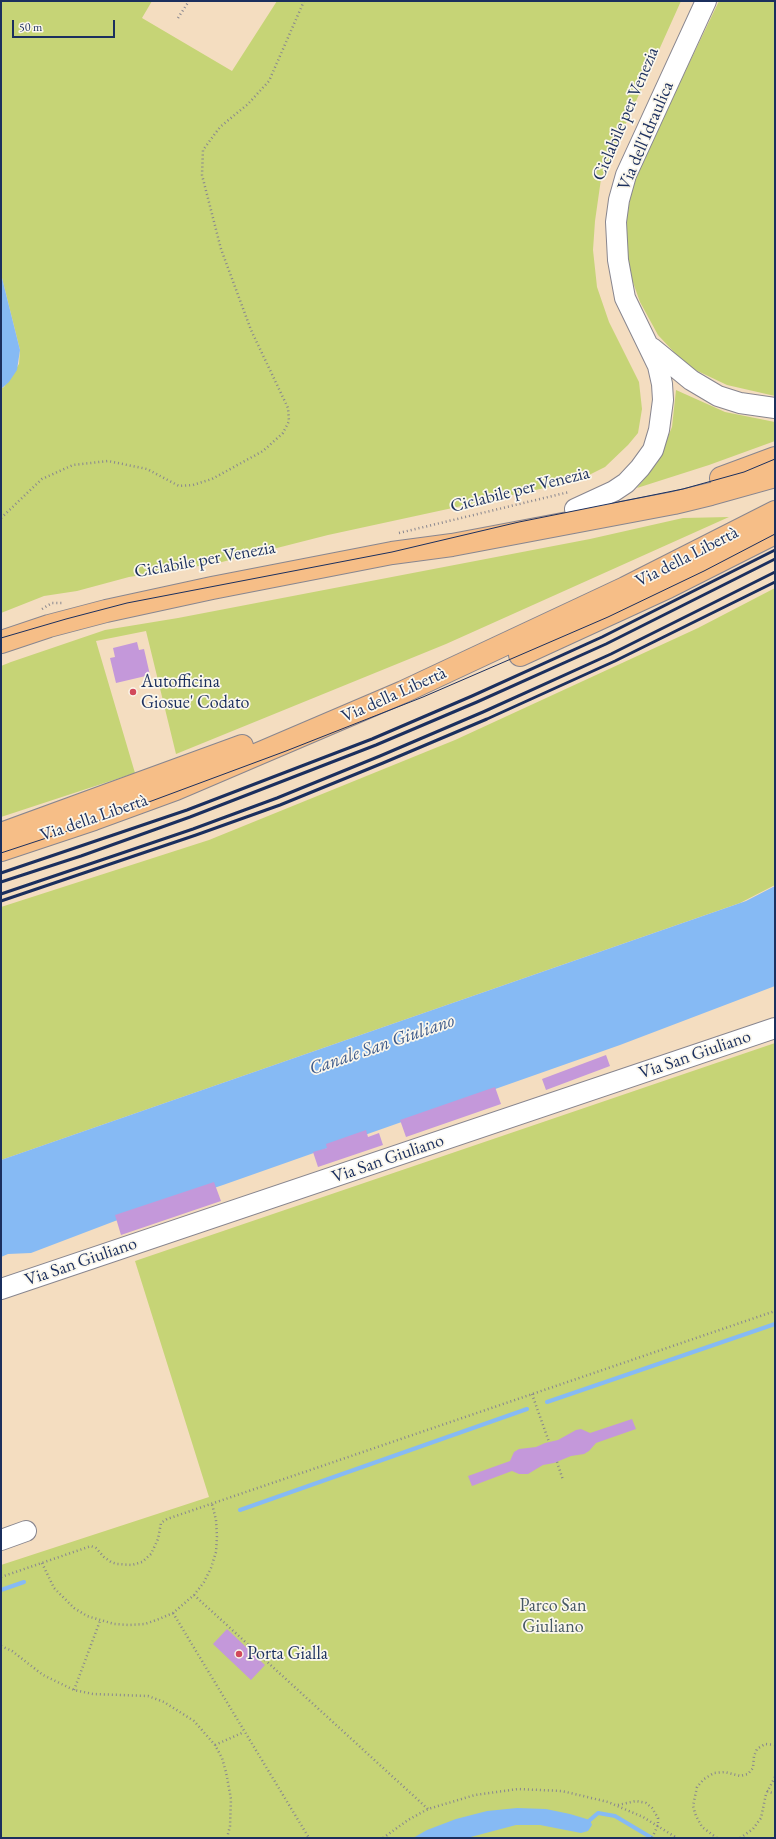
<!DOCTYPE html>
<html>
<head>
<meta charset="utf-8">
<style>
  body { margin:0 }
  #map { position:relative; width:776px; height:1839px; overflow:hidden; background:#f4ddc0; font-family:"EB Garamond",serif }
  canvas { display:block }
  .frame { position:absolute; inset:0; border:2px solid #1b2f5e; pointer-events:none }
  .scale { position:absolute; left:12px; top:20px; width:103px; height:18px; box-sizing:border-box; border:2px solid #1b2f5e; border-top:0; padding-left:5px; font-size:12px; line-height:14px; white-space:nowrap; color:#1b2f5e; -webkit-text-stroke:3px #fbf7ec; paint-order:stroke }
</style>
</head>
<body>
<div id="map">
<canvas width="776" height="1839"></canvas>
<div class="frame"></div>
<div class="scale">50 m</div>
</div>
<script>
const ctx = document.querySelector('canvas').getContext('2d');
ctx.lineJoin = 'round';
function fillPath(path, color) { ctx.fillStyle = color; ctx.fill(path, 'evenodd'); }
const shape = rows => new Path2D(rows.map(r => 'M' + r).join(''));
function trace(path, color, width, dash) { ctx.strokeStyle = color; ctx.lineWidth = width; ctx.lineCap = dash ? 'butt' : 'round'; ctx.setLineDash(dash || []); ctx.stroke(path); }
function label(font, color, halo, rows, align = 'center') {
  ctx.font = font + ' "EB Garamond",serif'; ctx.lineWidth = 3.5; ctx.setLineDash([]); ctx.textBaseline = 'middle'; ctx.strokeStyle = halo; ctx.fillStyle = color; for (const [text, x, y, turn = 0] of rows) {
    ctx.save(); ctx.translate(x, y); ctx.rotate((+turn || 0) * Math.PI / 180); ctx.textAlign = isNaN(turn) ? turn : align; if (halo) ctx.strokeText(text, 0, 0); ctx.fillText(text, 0, 0); ctx.restore();
  }
}
const green = shape([
  [1,1,152,1,142,18,232,71,277,1,681,1,601,179,595,221,593,250,597,287,609,322,639,382,642,409,638,433,628,445,605,467,577,481,328,535,218,563,129,577,77,591,44,596,1,613,1,389,4,387,19,364,20,350,1,274],
  [719,1,775,1,775,396,727,385,687,366,658,335,640,302,625,260,627,215,634,178],
  [676,390,725,412,775,422,775,441,709,465,637,488,657,463,672,427],
  [729,517,446,644,176,754,146,631,96,641,135,773,1,817,1,666,11,662,105,630,178,618,590,539,683,518],
  [775,588,775,885,740,903,1,1160,1,907,209,840,455,740,698,628],
  [775,1043,775,1838,1,1838,1,1565,209,1497,135,1261]
]);
const water = shape([
  [1,274,20,350,17,370,9,382,1,389],
  [775,886,775,986,620,1045,223,1185,115,1221,31,1253,8,1254,1,1257,1,1160,746,901],
  [517,1808,546,1809,570,1814,590,1820,592,1825,588,1831,581,1833,540,1825,516,1825,467,1838,413,1838,427,1830,456,1819,487,1811]
]);
const stream = shape([
  [547,1402,775,1324],
  [240,1510,527,1409],
  [1,1590,24,1582],
  [590,1820,598,1813,615,1816,652,1838]
]);
const building = shape([
  [137,642,139,650,144,649,150,675,116,683,110,658,115,657,113,648],
  [606,1055,610,1066,546,1090,542,1079],
  [495,1087,501,1104,406,1137,400,1120],
  [366,1130,368,1137,379,1133,383,1145,318,1167,313,1152,327,1148,326,1144],
  [214,1182,221,1201,121,1235,115,1215],
  [632,1419,636,1429,596,1443,589,1451,584,1454,571,1456,554,1463,543,1465,528,1474,519,1474,512,1471,472,1486,468,1476,510,1461,514,1452,519,1449,536,1447,545,1443,558,1440,576,1430,581,1429,590,1433],
  [227,1629,265,1665,251,1680,213,1644]
]);
const path = shape([
  [178,18,189,1],
  [1,518,42,479,73,465,108,461,147,469,179,486,193,485,212,479,263,451,283,433,289,421,288,408,251,330,221,249,202,175,203,150,220,127,248,104,269,81,304,1],
  [399,533,569,492],
  [42,609,52,603,63,603],
  [532,1394,549,1442],
  [557,1462,563,1480],
  [42,1563,54,1588,74,1608,87,1616,114,1624,129,1625,145,1624,159,1619,173,1613,194,1595,204,1582,211,1568,216,1552,217,1536,216,1520,212,1504],
  [1,1577,91,1546,96,1548,104,1557,111,1562,117,1564,132,1565,142,1562,151,1554,158,1539,161,1523,167,1519,775,1311],
  [194,1595,428,1809],
  [173,1613,309,1838],
  [1,1646,12,1651,43,1675,74,1690,93,1694,148,1696,164,1702,194,1721,215,1745,222,1758,226,1772,231,1799,230,1826,227,1838],
  [74,1690,100,1621],
  [215,1745,244,1732],
  [767,1791,775,1794],
  [618,1805,636,1801,646,1803,652,1808,658,1818,658,1825,652,1838],
  [383,1838,408,1820,428,1809,475,1795,518,1789,562,1791,608,1802,643,1817,677,1838],
  [717,1838,702,1827,696,1816,693,1806,697,1787,704,1779,714,1773,725,1772,740,1776,748,1774,753,1768,754,1756,757,1749,765,1744,775,1745],
  [740,1838,753,1829,761,1818,766,1794,775,1777],
  [775,1838,775,1837]
]);
const minor = shape([
  [652,348,691,380,718,396,740,403,775,408],
  [575,509,614,491,626,483,640,468,653,450,659,430,663,400,662,384,658,366,625,298,618,260,616,222,619,200,626,175,706,1],
  [1,1289,775,1028],
  [1,1540,26,1531]
]);
const highway = shape([
  [721,478,775,458],
  [1,642,49,626,106,611,212,588,392,553,452,545,674,503,711,494,775,476],
  [520,655,668,587,775,533],
  [1,834,242,746],
  [1,850,94,819,176,789,403,692,625,588,775,512]
]);
const tram = shape([
  [1,638,66,619,127,603,392,552,519,522,683,489,744,472,775,459],
  [1,853,95,822,286,751,423,697,608,617,704,571,775,534]
]);
const rail = shape([
  [1,873,187,810,372,739,472,696,602,637,775,550],
  [1,882,81,856,190,817,376,745,477,702,606,644,775,559],
  [1,894,193,829,277,798,380,756,483,712,611,654,775,572],
  [1,901,196,835,280,805,383,763,487,719,615,661,775,582]
]);
const markers = [
  [133,692,4,"#d1495b"],
  [239,1654,4,"#d1495b"]
];
const streetNames = [
  ["Ciclabile per Venezia",626,114,-67],
  ["Via dell'Idraulica",646,136,-67],
  ["Ciclabile per Venezia",520,490,-14],
  ["Via della Libertà",687,557,-27],
  ["Ciclabile per Venezia",205,560,-10],
  ["Via della Libertà",394,695,-24],
  ["Via della Libertà",94,818,-19],
  ["Via San Giuliano",695,1055,-19],
  ["Via San Giuliano",388,1159,-19],
  ["Via San Giuliano",81,1262,-19]
];
const poiNames = [
  ["Autofficina",141,682],
  ["Giosue' Codato",141,703],
  ["Porta Gialla",247,1654]
];
const parkNames = [
  ["Parco San",553,1606],
  ["Giuliano",553,1627]
];
const waterNames = [
  ["Canale San Giuliano",382,1045,-19]
];
fillPath(green, '#c6d476');
fillPath(water, '#86baf4');
trace(stream, '#86baf4', 4);
fillPath(building, '#c498da');
trace(minor, '#88868f', 22);
trace(highway, '#88868f', 24);
trace(path, '#88868f', 2.5, [1, 3]);
trace(minor, '#fff', 20);
trace(highway, '#f6be87', 22);
trace(tram, '#1b2f5e', 1);
trace(rail, '#1b2f5e', 3);
for (const [x, y, r, color] of markers) { const dot = new Path2D(); dot.arc(x, y, r, 0, 2 * Math.PI); ctx.fillStyle = color; ctx.fill(dot); trace(dot, '#fbf7ec', 1.5); }
label('18px', '#1b2f5e', '#fbf7ec', streetNames);
label('18px', '#1b2f5e', '#fbf7ec', poiNames, 'left');
label('18px', '#465864', '#fbf7ec', parkNames);
label('italic 19px', '#3b598b', '#fbf7ec', waterNames);
</script>
</body>
</html>
